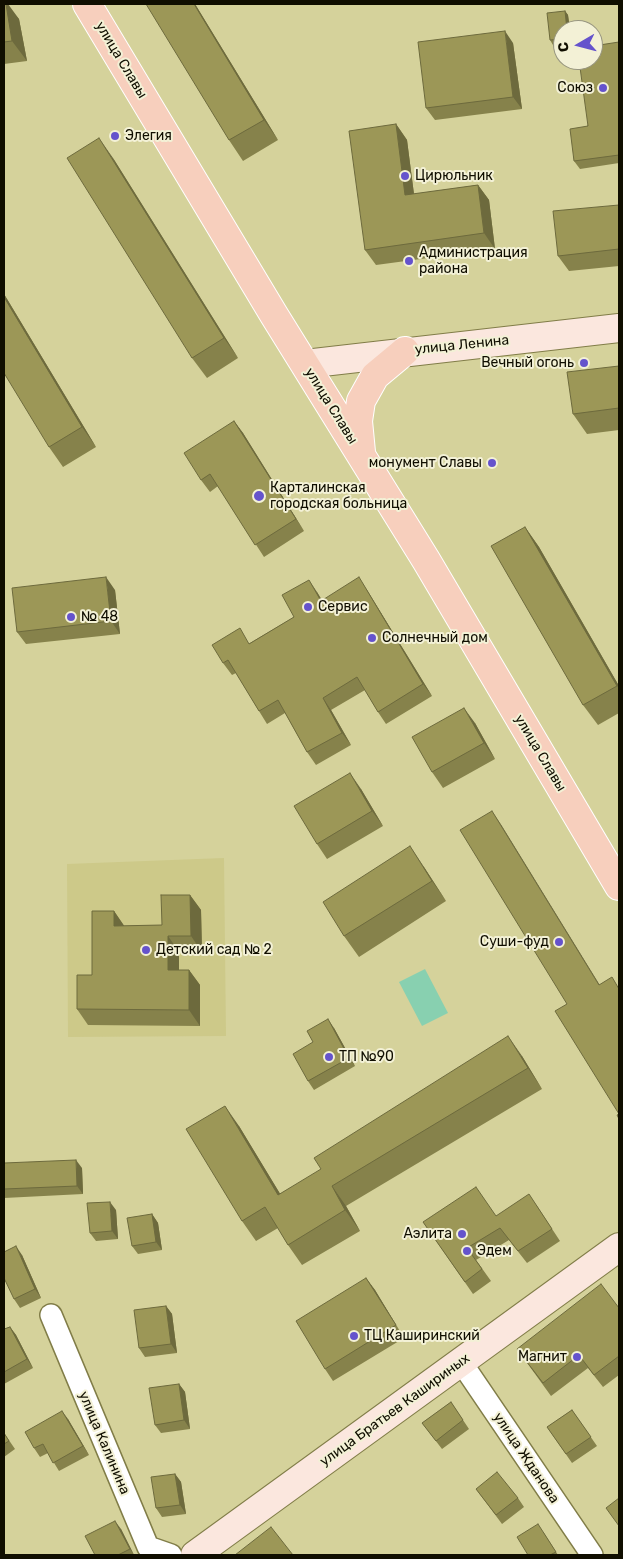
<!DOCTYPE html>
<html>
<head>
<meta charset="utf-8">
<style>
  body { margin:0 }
  #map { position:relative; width:623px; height:1559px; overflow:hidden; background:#d5d29b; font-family:Rubik,sans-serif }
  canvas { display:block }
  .frame { position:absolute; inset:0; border:5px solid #100e00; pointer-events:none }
  .north { position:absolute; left:553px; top:20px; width:50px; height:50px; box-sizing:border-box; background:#f3f1d6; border:1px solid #989680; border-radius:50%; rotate:262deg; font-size:14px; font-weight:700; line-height:20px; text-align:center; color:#100e00 }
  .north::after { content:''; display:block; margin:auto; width:18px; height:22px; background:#6553cc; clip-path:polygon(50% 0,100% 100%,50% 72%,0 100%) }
</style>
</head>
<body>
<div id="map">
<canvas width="623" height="1559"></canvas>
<div class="frame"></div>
<div class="north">С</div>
</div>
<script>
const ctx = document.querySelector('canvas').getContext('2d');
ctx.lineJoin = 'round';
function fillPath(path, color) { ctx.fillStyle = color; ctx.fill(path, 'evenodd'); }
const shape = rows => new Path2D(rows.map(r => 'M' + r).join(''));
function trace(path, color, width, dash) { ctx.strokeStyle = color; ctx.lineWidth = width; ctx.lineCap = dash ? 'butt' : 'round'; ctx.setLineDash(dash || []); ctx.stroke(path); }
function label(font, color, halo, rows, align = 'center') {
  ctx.font = font + ' Rubik,sans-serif'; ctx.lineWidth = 4; ctx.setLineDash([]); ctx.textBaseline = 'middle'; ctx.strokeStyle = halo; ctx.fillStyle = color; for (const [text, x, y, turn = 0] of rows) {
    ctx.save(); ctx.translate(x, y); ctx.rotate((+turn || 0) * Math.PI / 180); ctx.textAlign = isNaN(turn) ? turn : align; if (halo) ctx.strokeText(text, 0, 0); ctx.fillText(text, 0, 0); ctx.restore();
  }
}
const built = shape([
  [224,858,226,1036,68,1037,67,864]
]);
const green = shape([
  [425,969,448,1013,422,1026,399,982]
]);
const street = shape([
  [51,1315,148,1547,171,1555],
  [461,1362,592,1555]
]);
const secondary = shape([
  [305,364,619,328],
  [195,1555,619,1247]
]);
const primary = shape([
  [87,4,274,315,426,560,619,886],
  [361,452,358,421,361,401,375,376,405,351]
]);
const wall = shape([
  [4,4,19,19,27,61,4,64],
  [195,4,278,140,243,161,229,140],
  [565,11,568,15,570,30,563,30,563,43,553,45,550,40],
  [619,42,619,163,580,169,574,161],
  [513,43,522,109,435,120,426,108],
  [396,124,407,140,414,194,478,185,489,200,495,249,376,265,365,250],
  [113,158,238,358,207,378,192,358],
  [619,205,619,266,569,271,558,256],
  [4,294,96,447,63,467,49,447],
  [619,366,619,430,587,434,573,414],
  [234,421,243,433,304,531,264,557,218,486,210,492,201,480],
  [525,527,539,547,619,686,619,713,598,725,583,705],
  [115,590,120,634,26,644,17,632],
  [367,590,432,696,386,724,378,712,365,690,331,710,351,745,316,765,307,752,285,713,267,724,259,711,236,673,232,675,223,663,250,643,294,617,317,592,322,600],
  [475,723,495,759,443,788,432,772],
  [361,789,383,826,327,859,317,844],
  [424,867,446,901,359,957,344,936],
  [190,895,201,910,202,952,179,952,179,970,189,970,200,985,200,1026,88,1025,77,1009,92,975,114,911,124,926,162,925],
  [334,1028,355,1066,314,1090,308,1081,313,1042],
  [522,1056,542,1089,346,1206,360,1231,302,1265,288,1245,278,1228,256,1241,242,1221,239,1126,280,1194],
  [4,1163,82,1168,83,1194,4,1198],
  [537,1206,560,1241,527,1263,509,1240,476,1260,491,1281,473,1294,423,1222,496,1216],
  [116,1210,118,1239,96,1241,90,1233],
  [152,1214,158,1223,162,1250,138,1254,132,1246],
  [22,1255,41,1298,20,1308,14,1299],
  [366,1278,375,1290,404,1338,333,1381,325,1369],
  [166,1306,172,1314,177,1353,145,1357,139,1348],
  [619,1308,619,1375,603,1387,588,1368,551,1396,517,1349],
  [10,1327,16,1335,33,1368,4,1384,4,1329],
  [179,1384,185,1392,190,1429,161,1433,155,1425],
  [451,1402,469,1429,442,1449,422,1423],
  [572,1410,597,1446,572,1463,547,1427],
  [68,1419,89,1455,59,1471,48,1453,40,1457,34,1448],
  [4,1433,15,1449,4,1457],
  [175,1474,181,1482,186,1514,162,1517,156,1508],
  [476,1489,518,1498,524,1507,502,1524],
  [121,1529,134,1555,95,1555],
  [544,1533,558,1555,528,1555]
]);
const shadedWall = shape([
  [6,4,8,4,19,19,27,61,12,41],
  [194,4,195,4,278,140,264,120],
  [565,11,568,15,570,30,567,30],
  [505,31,513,43,522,109,513,97],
  [396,124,407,140,416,210,405,195],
  [99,138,113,158,238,358,224,338],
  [478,185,489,200,495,249,484,233],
  [4,294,96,447,82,427,4,297],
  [234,421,243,433,304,531,296,519],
  [525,527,539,547,619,686,619,689],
  [106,577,115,590,120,634,111,621],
  [359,577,367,590,432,696,423,684],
  [309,580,317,592,329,613,321,601],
  [323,698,331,710,351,745,342,733],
  [464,708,475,723,495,759,484,743],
  [350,773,361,789,383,826,372,811],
  [492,811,502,826,609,1000,599,985],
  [410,846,424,867,446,901,432,881],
  [190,895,201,910,202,952,191,936],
  [114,911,125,927,114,926],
  [168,936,179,952,179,985,168,970],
  [189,970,200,985,200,1026,189,1010],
  [328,1019,334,1028,355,1066,349,1058],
  [508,1036,522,1056,542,1089,528,1068],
  [225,1106,239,1126,293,1215,278,1195],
  [76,1160,82,1168,83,1194,77,1186],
  [332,1186,346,1206,360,1231,345,1210],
  [110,1202,116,1210,118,1239,112,1231],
  [152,1214,158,1223,162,1250,156,1242],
  [16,1246,22,1255,41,1298,35,1289],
  [366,1278,375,1290,404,1338,396,1325],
  [166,1306,172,1314,177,1353,171,1344],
  [10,1327,16,1335,33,1368,27,1359],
  [179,1384,185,1392,190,1429,184,1420],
  [62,1411,68,1419,89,1455,83,1446],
  [175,1474,181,1482,186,1514,180,1505],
  [115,1521,121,1529,134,1555,130,1549]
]);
const building = shape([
  [4,4,6,4,12,41,4,42,4,4],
  [146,4,194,4,264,120,229,140,146,4],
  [565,11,567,30,563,30,563,39,550,40,547,13,565,11],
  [505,31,513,97,426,108,418,42,505,31],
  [619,42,619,155,574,161,570,129,588,126,579,60,593,60,593,46,619,42],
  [396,124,405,195,478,185,484,233,365,250,349,131,396,124],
  [99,138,224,338,192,358,67,158,99,138],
  [619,205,619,249,558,256,553,211,619,205],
  [4,297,82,427,49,447,4,373,4,297],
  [619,366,619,408,573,414,567,372,619,366],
  [234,421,296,519,255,545,210,474,201,480,184,453,234,421],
  [525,527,617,686,583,705,491,546,525,527],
  [106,577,111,621,17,632,12,588,106,577],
  [359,577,423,684,378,712,357,677,323,698,342,733,307,752,278,700,259,711,228,660,223,663,212,645,240,628,249,644,294,617,282,595,309,580,321,601,359,577],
  [464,708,484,743,432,772,412,737,464,708],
  [350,773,372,811,317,844,294,806,350,773],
  [492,811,599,985,612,977,619,989,619,1119,617,1115,619,1114,555,1011,567,1004,460,830,492,811],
  [410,846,432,881,344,936,323,902,410,846],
  [161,895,190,895,191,936,168,936,168,970,189,970,189,1010,77,1009,77,975,92,975,92,911,114,911,114,926,162,925,161,895],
  [328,1019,349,1058,308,1081,293,1054,313,1042,307,1031,328,1019],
  [508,1036,528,1068,332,1186,345,1210,288,1245,265,1207,242,1221,186,1129,225,1106,278,1195,321,1169,314,1158,508,1036],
  [76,1160,77,1186,4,1189,4,1163,76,1160],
  [476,1187,496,1216,529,1194,552,1229,518,1251,500,1228,467,1248,482,1269,465,1282,423,1222,476,1187],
  [110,1202,112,1231,90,1233,87,1203,110,1202],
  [152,1214,156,1242,132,1246,127,1218,152,1214],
  [16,1246,35,1289,14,1299,4,1278,4,1252,16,1246],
  [366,1278,396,1325,325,1369,296,1321,366,1278],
  [601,1284,619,1308,619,1356,594,1375,579,1355,543,1383,517,1349,601,1284],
  [166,1306,171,1344,139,1348,134,1310,166,1306],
  [10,1327,27,1359,4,1372,4,1329,10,1327],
  [179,1384,184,1420,155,1425,149,1388,179,1384],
  [451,1402,463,1420,436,1441,422,1423,451,1402],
  [572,1410,591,1437,566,1454,547,1427,572,1410],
  [62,1411,83,1446,53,1463,43,1444,34,1448,25,1432,62,1411],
  [4,1433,9,1441,4,1444,4,1433],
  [497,1472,518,1498,496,1515,476,1489,497,1472],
  [175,1474,180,1505,156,1508,151,1477,175,1474],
  [619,1498,619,1526,606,1508,619,1498],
  [115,1521,130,1549,118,1555,95,1555,85,1536,115,1521],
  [538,1524,556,1552,550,1555,528,1555,517,1537,538,1524],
  [271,1527,293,1555,235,1555,271,1527]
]);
const markers = [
  [603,88,5,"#6553cc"],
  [115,136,5,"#6553cc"],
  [405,176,5,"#6553cc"],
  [409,261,5,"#6553cc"],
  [584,363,5,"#6553cc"],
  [492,463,5,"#6553cc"],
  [259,496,6,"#6553cc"],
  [308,607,5,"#6553cc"],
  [71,617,5,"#6553cc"],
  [372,638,5,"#6553cc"],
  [559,942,5,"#6553cc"],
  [146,950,5,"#6553cc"],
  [329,1057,5,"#6553cc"],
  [462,1234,5,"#6553cc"],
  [467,1251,5,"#6553cc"],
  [354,1336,5,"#6553cc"],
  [577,1357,5,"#6553cc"]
];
const streetNames = [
  ["улица Славы",121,60,59],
  ["улица Ленина",462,345,-6],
  ["улица Славы",331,406,58],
  ["улица Славы",540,753,59],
  ["улица Братьев Кашириных",395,1410,-36],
  ["улица Калинина",104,1443,67],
  ["улица Жданова",526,1458,56]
];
const poiNames = [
  ["Союз",593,88,"right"],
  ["Элегия",125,136],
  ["Цирюльник",415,176],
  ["Администрация",419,253],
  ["района",419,269],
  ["Вечный огонь",574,363,"right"],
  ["монумент Славы",482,463,"right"],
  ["Карталинская",270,488],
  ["городская больница",270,504],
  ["Сервис",318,607],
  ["№ 48",81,617],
  ["Солнечный дом",382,638],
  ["Суши-фуд",549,942,"right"],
  ["Детский сад № 2",156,950],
  ["ТП №90",339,1057],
  ["Аэлита",452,1234,"right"],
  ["Эдем",477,1251],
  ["ТЦ Каширинский",364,1336],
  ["Магнит",567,1357,"right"]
];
fillPath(built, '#cdc989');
fillPath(green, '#88d0b0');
trace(street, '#817d48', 24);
trace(secondary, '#817d48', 30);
trace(primary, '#fff', 30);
trace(street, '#fff', 21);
trace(secondary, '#fbe7de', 28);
trace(primary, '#f7cfbd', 28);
fillPath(wall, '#86824b');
fillPath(shadedWall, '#6d6a3d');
fillPath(building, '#9c9757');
trace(building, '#6d6a3d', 1);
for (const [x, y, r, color] of markers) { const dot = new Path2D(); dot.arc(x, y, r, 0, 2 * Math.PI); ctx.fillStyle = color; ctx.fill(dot); trace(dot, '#f3f1d6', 2); }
label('14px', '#100e00', '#f3f1d6', streetNames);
label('14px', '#100e00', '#f3f1d6', poiNames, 'left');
</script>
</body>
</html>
